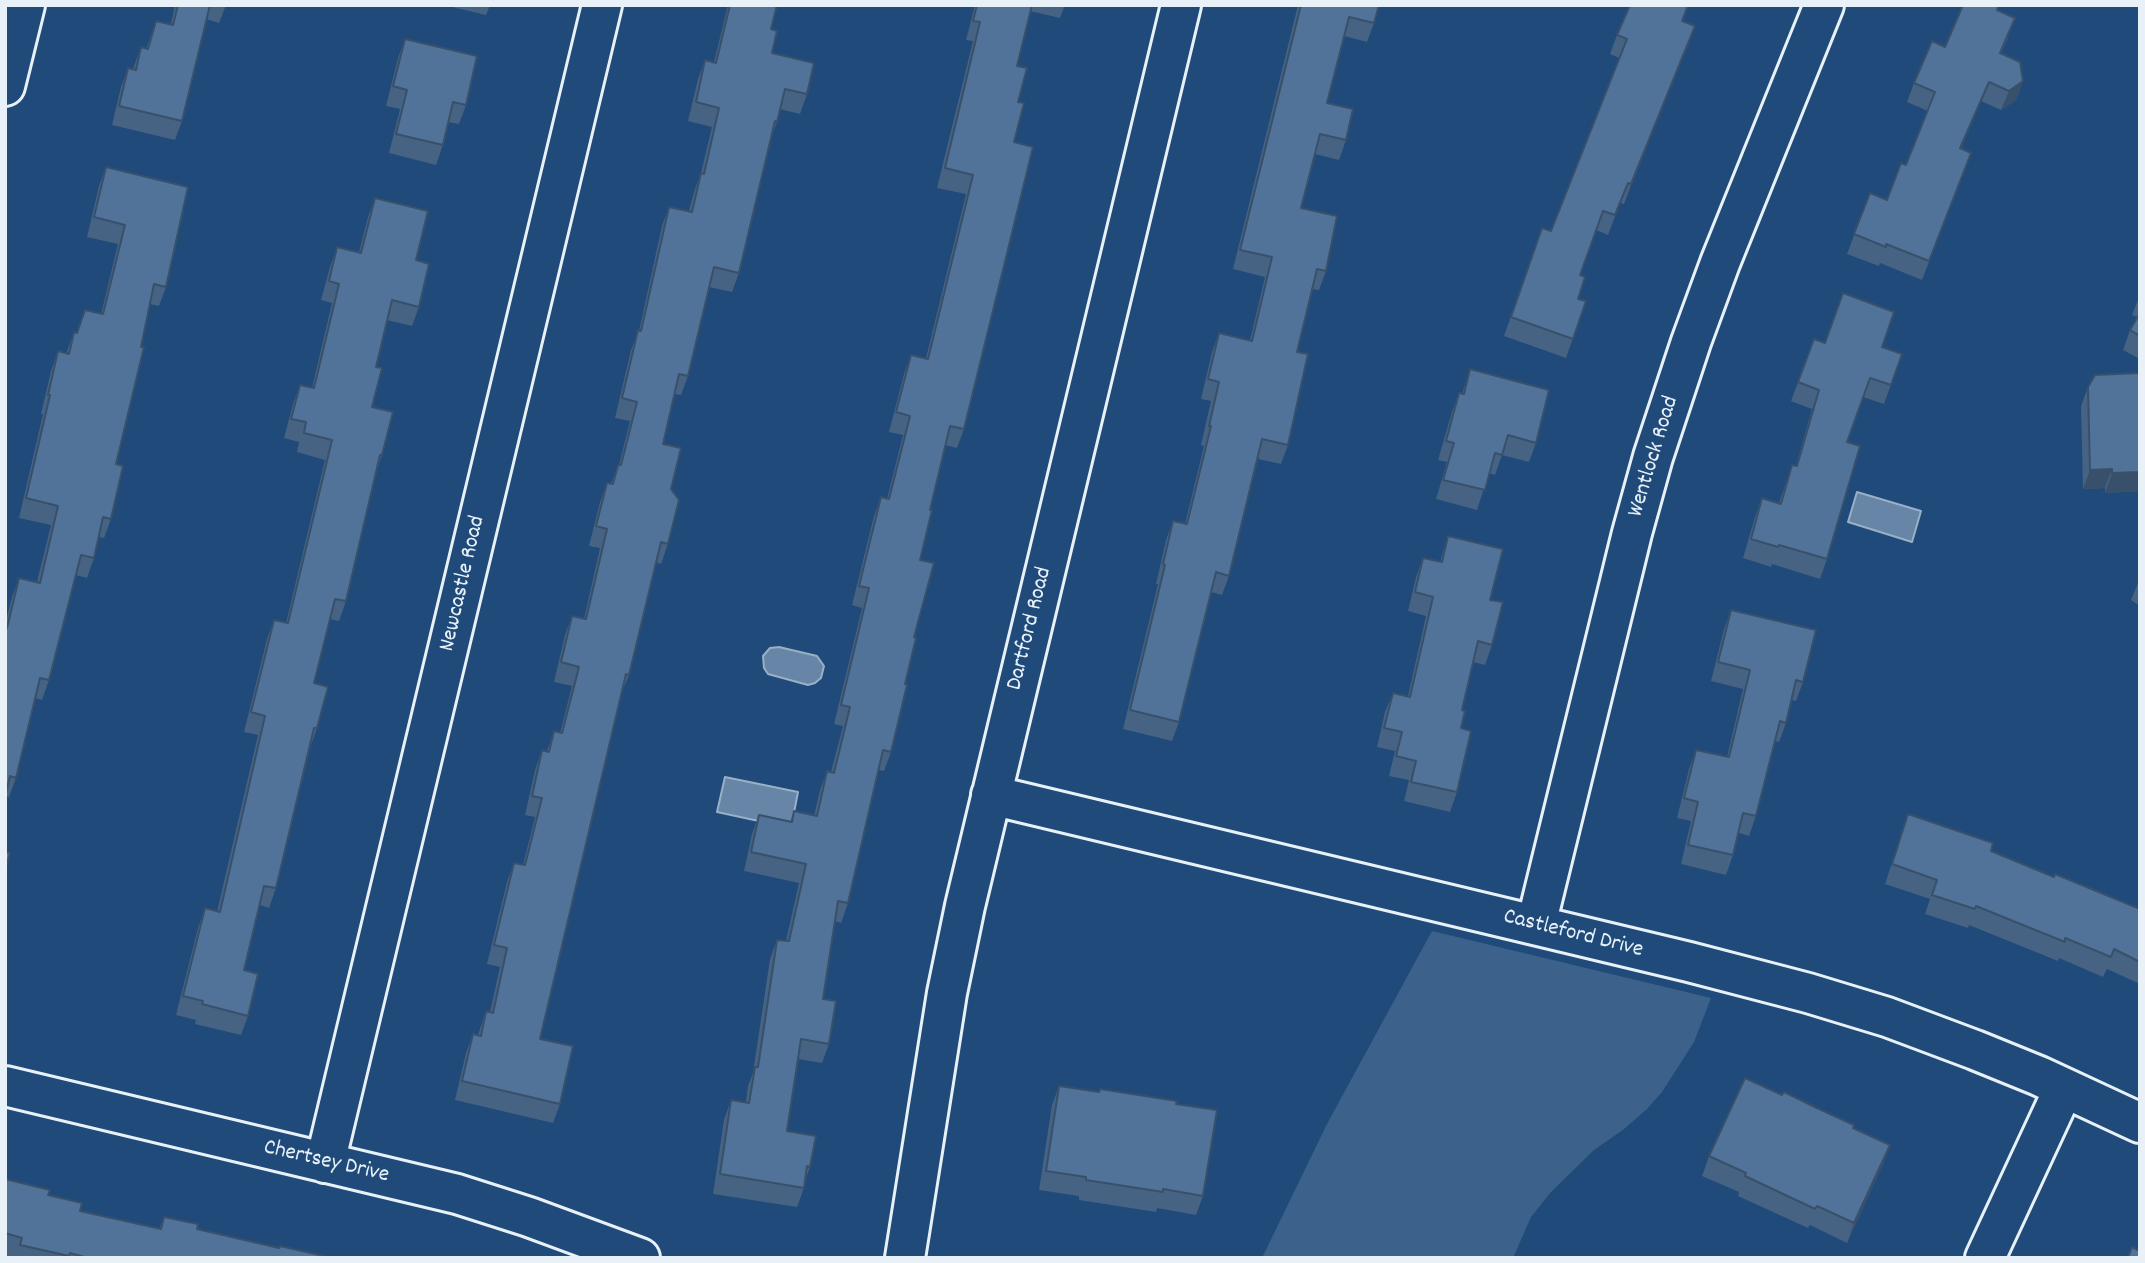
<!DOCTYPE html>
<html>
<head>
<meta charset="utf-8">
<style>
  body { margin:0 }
  #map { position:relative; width:2145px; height:1263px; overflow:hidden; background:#1f4a7a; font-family:Dekko,sans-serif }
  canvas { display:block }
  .frame { position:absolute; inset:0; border:7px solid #e8f1f8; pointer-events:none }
</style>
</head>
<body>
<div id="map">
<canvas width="2145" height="1263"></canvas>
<div class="frame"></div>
</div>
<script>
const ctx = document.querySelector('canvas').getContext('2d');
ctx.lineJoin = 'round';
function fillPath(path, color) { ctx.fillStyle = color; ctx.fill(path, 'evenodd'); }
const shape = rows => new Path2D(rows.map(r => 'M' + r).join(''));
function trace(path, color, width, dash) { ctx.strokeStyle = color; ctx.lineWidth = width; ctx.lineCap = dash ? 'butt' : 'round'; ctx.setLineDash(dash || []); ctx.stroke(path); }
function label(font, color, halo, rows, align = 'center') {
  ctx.font = font + ' Dekko,sans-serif'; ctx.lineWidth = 7; ctx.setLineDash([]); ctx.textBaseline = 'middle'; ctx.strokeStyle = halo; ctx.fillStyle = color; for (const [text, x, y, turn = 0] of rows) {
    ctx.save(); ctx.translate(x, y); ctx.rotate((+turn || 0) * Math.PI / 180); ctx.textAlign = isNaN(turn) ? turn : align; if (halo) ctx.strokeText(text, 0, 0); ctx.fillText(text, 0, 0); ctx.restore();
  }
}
const green = shape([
  [1432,931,1711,998,1694,1042,1662,1092,1647,1109,1624,1129,1594,1150,1551,1192,1531,1217,1513,1258,1262,1258,1327,1124]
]);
const water = shape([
  [1857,492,1921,511,1912,542,1848,522,1857,492],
  [779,647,817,656,824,666,821,678,815,683,808,685,768,674,764,668,763,656,770,648,779,647],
  [725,777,798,792,791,828,717,812,725,777]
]);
const minor = shape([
  [5,86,25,5],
  [991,795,1689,962,1808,993,1887,1017,1975,1050,2039,1076,2140,1123],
  [1536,925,1632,533,1653,457,1691,342,1720,263,1824,5],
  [5,1086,457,1194,529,1217,640,1258],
  [325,1163,602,5],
  [905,1258,947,993,965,906,1181,5],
  [1985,1258,2064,1088]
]);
const wall = shape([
  [175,5,226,5,219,23,206,19,182,121,175,140,112,125,121,87,128,68,133,69,141,47,146,49,156,21,171,24],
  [444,5,490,5,486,15],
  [728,5,777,5,771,29,772,53,807,94,800,114,780,109,777,122,770,141,739,273,732,292,709,287,688,376,681,395,675,394,663,444,671,489,668,544,661,564,656,562,629,675,621,694,540,1039,560,1104,553,1123,455,1100,466,1053,473,1034,478,1035,486,1011,490,1012,500,967,487,964,507,882,514,863,523,865,535,817,525,815,535,770,542,750,547,751,554,731,560,733,572,686,554,682,565,635,572,616,584,619,600,548,589,546,600,502,607,483,611,484,618,465,619,465,630,421,615,418,631,350,639,331,662,226,669,207,689,211,694,192,701,173,712,127,688,121,698,79,705,60,714,62],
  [975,5,1065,5,1060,18,1030,11,1017,66,1018,102,1014,142,964,429,957,448,945,445,930,510,920,560,914,637,891,752,884,771,879,770,848,903,841,923,835,921,823,999,829,1044,822,1063,798,1059,787,1131,810,1167,805,1181,804,1188,797,1207,713,1194,724,1120,731,1100,746,1102,748,1086,753,1073,770,959,777,940,786,941,799,883,744,871,752,834,759,815,790,822,794,811,814,816,820,790,827,771,831,772,843,726,834,724,862,608,852,605,874,516,881,497,887,499,903,435,889,432,904,374,911,355,926,358,966,194,937,188,973,41,966,40],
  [1298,5,1379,5,1374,23,1367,42,1344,36,1327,103,1346,140,1339,160,1315,154,1301,208,1326,271,1319,290,1313,289,1297,352,1288,445,1281,464,1258,459,1229,576,1222,595,1211,592,1179,722,1172,741,1123,729,1158,584,1156,584,1166,540,1173,521,1185,524,1204,446,1201,445,1211,401,1201,399,1212,352,1219,333,1250,340,1265,277,1233,269],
  [1689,5,1682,21,1695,26,1624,204,1620,203,1608,235,1596,230,1580,275,1578,299,1586,301,1566,358,1504,336,1542,228,1551,231,1619,58,1610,54,1617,35],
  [1999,11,2008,38,2001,53,2023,81,2016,100,2001,110,1981,101,1961,149,1971,153,1922,280,1880,263,1879,266,1847,254,1870,193,1887,200,1906,165,1928,111,1907,102,1914,83,1945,47],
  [405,39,466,105,459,124,448,122,443,145,436,165,389,153,400,109,386,106,398,58],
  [106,167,166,287,159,306,150,304,116,464,111,519,104,538,99,537,94,558,87,578,76,575,49,680,42,700,35,698,16,778,9,797,6,796,5,797,5,625,12,597,19,578,37,582,51,525,19,518,43,414,41,414,51,371,58,351,66,354,74,332,77,333,85,310,101,314,118,244,87,237,99,186],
  [375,198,416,260,419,307,412,326,387,320,376,367,372,407,382,455,377,470,346,601,339,621,330,619,314,683,317,728,310,748,276,888,269,908,260,905,244,970,248,1016,241,1035,195,1024,196,1020,176,1015,198,928,205,908,217,912,258,735,244,732,267,639,274,620,286,623,325,460,297,452,299,442,284,438,293,404,300,385,312,388,332,303,321,300,330,267,337,247,359,252,368,217],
  [2140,295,2140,359,2123,350,2130,330,2137,317,2132,315],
  [1814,339,1825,343,1882,347,1902,354,1884,404,1863,397,1847,442,1827,559,1820,579,1772,564,1771,567,1743,558,1755,517,1762,498,1779,503,1792,465,1796,466,1812,409,1791,401],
  [1470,369,1536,443,1529,462,1502,455,1495,475,1489,473,1477,510,1436,499,1447,462,1438,460,1452,412,1459,393,1462,394],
  [2140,373,2140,491,2105,493,2105,488,2083,489,2081,406,2088,387],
  [1448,536,1490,600,1492,645,1485,665,1473,662,1462,710,1457,792,1450,812,1404,801,1409,780,1389,776,1395,751,1377,747,1385,712,1393,693,1408,696,1426,616,1408,611,1416,577,1423,558,1440,562],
  [2140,578,2140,606,2131,600],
  [1731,610,1803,682,1796,701,1792,700,1786,723,1779,742,1775,741,1756,816,1749,836,1739,833,1733,855,1726,875,1681,864,1691,821,1677,818,1689,769,1696,750,1727,757,1743,689,1711,681,1724,629],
  [1908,814,1991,851,2054,877,2140,909,2140,984,2107,969,2103,977,2059,958,2058,961,1969,925,1968,928,1925,914,1930,899,1885,884],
  [1059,1086,1176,1104,1203,1196,1196,1215,1157,1208,1156,1212,1079,1200,1079,1196,1039,1190,1052,1105],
  [1853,1128,1890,1145,1883,1164,1847,1243,1810,1225,1808,1228,1738,1196,1739,1192,1702,1176,1709,1156],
  [5,1179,48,1195,80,1211,159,1229,164,1217,197,1229,324,1258,15,1258,5,1255]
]);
const shadedWall = shape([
  [1695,26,1688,46,1624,204,1631,184],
  [2023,81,2016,100,2001,110,2009,91],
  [1989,82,1981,101,1953,168,1960,148],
  [2112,469,2105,488,2083,489,2090,470],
  [2140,472,2140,491,2105,493,2112,473],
  [1890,1145,1883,1164,1847,1243,1854,1223]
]);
const building = shape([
  [178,5,210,5,182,121,119,106,128,68,136,70,141,47,148,49,156,21,173,25,178,5],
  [730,5,777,5,771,29,777,31,772,53,814,63,807,94,785,89,777,122,775,121,739,273,714,267,688,376,679,374,663,444,681,448,671,489,679,500,668,544,661,542,629,675,626,674,540,1039,573,1046,560,1104,462,1081,473,1034,481,1036,486,1011,493,1013,507,948,494,945,514,863,525,865,542,798,532,796,542,750,549,752,554,731,562,733,579,667,561,662,572,616,586,619,607,529,596,526,607,483,613,484,618,465,621,465,637,402,622,398,638,330,641,331,669,207,692,212,701,173,704,174,719,108,696,102,705,60,716,63,730,5],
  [977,5,1032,5,1017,66,1027,68,1018,102,1024,103,1014,142,1033,147,964,429,950,426,930,510,932,510,920,560,934,563,914,637,916,638,905,684,907,685,891,752,883,750,848,903,838,901,823,999,836,1001,829,1044,801,1039,787,1131,816,1136,810,1167,807,1166,804,1188,720,1174,731,1100,749,1103,755,1067,758,1067,777,940,789,941,806,864,751,852,759,815,792,822,794,811,817,816,827,771,834,773,850,707,841,705,869,588,859,586,881,497,889,499,910,416,896,412,911,355,928,359,973,175,945,168,980,22,973,21,977,5],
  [1301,5,1379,5,1374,23,1349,17,1327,103,1353,109,1346,140,1320,134,1301,208,1337,216,1326,271,1317,269,1297,352,1308,354,1288,445,1262,439,1229,576,1216,572,1179,722,1130,710,1165,565,1163,564,1173,521,1187,524,1211,426,1209,426,1219,382,1208,379,1219,333,1252,341,1272,257,1240,250,1301,5],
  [1630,5,1688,5,1682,21,1695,26,1631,184,1628,183,1615,215,1603,211,1580,275,1585,277,1578,299,1586,301,1573,339,1511,317,1542,228,1551,231,1627,39,1617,35,1630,5],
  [1963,5,1999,5,1997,10,2015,18,2000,53,2020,62,2023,81,2009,91,1989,82,1960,148,1971,153,1929,261,1886,244,1886,247,1854,234,1870,193,1887,200,1901,163,1906,165,1935,92,1914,83,1932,41,1945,47,1963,5],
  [405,39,477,56,466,105,453,102,443,145,396,134,407,90,393,86,405,39],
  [106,167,188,187,166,287,154,284,141,347,144,347,116,464,123,466,111,519,103,517,94,558,81,555,49,680,40,678,16,778,10,776,5,797,5,628,7,628,19,578,40,583,58,506,26,498,50,395,48,395,58,351,69,354,74,332,77,333,85,310,103,314,125,225,94,217,106,167],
  [375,198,428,211,416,260,429,264,419,307,392,300,376,367,382,368,372,407,393,412,382,455,380,455,346,601,335,599,314,683,328,687,317,728,314,728,276,888,264,886,244,970,258,974,248,1016,202,1004,203,1001,183,996,205,908,220,912,265,716,251,712,274,620,288,623,332,440,304,433,306,422,291,419,300,385,314,388,339,284,329,281,337,247,361,253,375,198],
  [1843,293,1894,312,1882,347,1902,354,1891,385,1870,378,1847,442,1860,446,1827,559,1779,545,1778,547,1751,539,1762,498,1781,504,1792,465,1797,466,1819,390,1798,382,1814,339,1825,343,1843,293],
  [2140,313,2140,336,2130,330,2140,313],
  [1470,369,1549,390,1536,443,1508,435,1502,455,1495,453,1485,490,1443,480,1454,443,1446,441,1459,393,1464,394,1470,369],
  [2140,373,2140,472,2112,473,2112,469,2090,470,2088,387,2095,375,2140,373],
  [1448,536,1503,549,1490,600,1503,602,1492,645,1478,641,1462,710,1465,711,1461,728,1471,731,1457,792,1411,782,1416,761,1396,756,1402,732,1384,728,1393,693,1410,697,1433,597,1415,592,1423,558,1442,562,1448,536],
  [1731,610,1816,630,1803,682,1796,680,1786,723,1780,721,1756,816,1743,813,1733,855,1688,845,1698,802,1684,798,1696,750,1729,757,1750,670,1718,662,1731,610],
  [1908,814,1993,843,1991,851,2054,877,2055,874,2140,909,2140,962,2114,949,2111,957,2065,938,2065,942,1976,906,1975,909,1932,895,1937,880,1892,864,1908,814],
  [5,852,10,853,5,871,5,852],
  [1745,1078,1782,1095,1784,1092,1819,1109,1854,1125,1853,1128,1890,1145,1854,1223,1817,1206,1815,1209,1745,1176,1746,1173,1709,1156,1745,1078],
  [1059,1086,1099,1092,1100,1089,1177,1101,1176,1104,1217,1110,1203,1196,1163,1189,1163,1192,1086,1180,1086,1177,1046,1171,1059,1086],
  [5,1179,50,1190,48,1195,82,1203,80,1211,161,1229,164,1217,198,1224,197,1229,279,1248,280,1246,324,1256,324,1258,88,1258,70,1253,69,1256,20,1245,22,1238,5,1233,5,1179],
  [2132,1247,2140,1251,2140,1258,2128,1258,2132,1247]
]);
const streetNames = [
  ["Wentlock Road",1655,457,-73],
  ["Newcastle Road",464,584,-77],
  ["Dartford Road",1031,629,-76],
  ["Castleford Drive",1573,935,14],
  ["Chertsey Drive",326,1163,13]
];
fillPath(green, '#3c628c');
fillPath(water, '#6685a7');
trace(water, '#9ab0c7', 2);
trace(minor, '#e8f1f8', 44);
trace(minor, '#1f4a7a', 38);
fillPath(wall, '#466384');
fillPath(shadedWall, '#39506b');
fillPath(building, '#517399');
trace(building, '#39506b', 2);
label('23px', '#e8f1f8', '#1f4a7a', streetNames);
</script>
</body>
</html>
